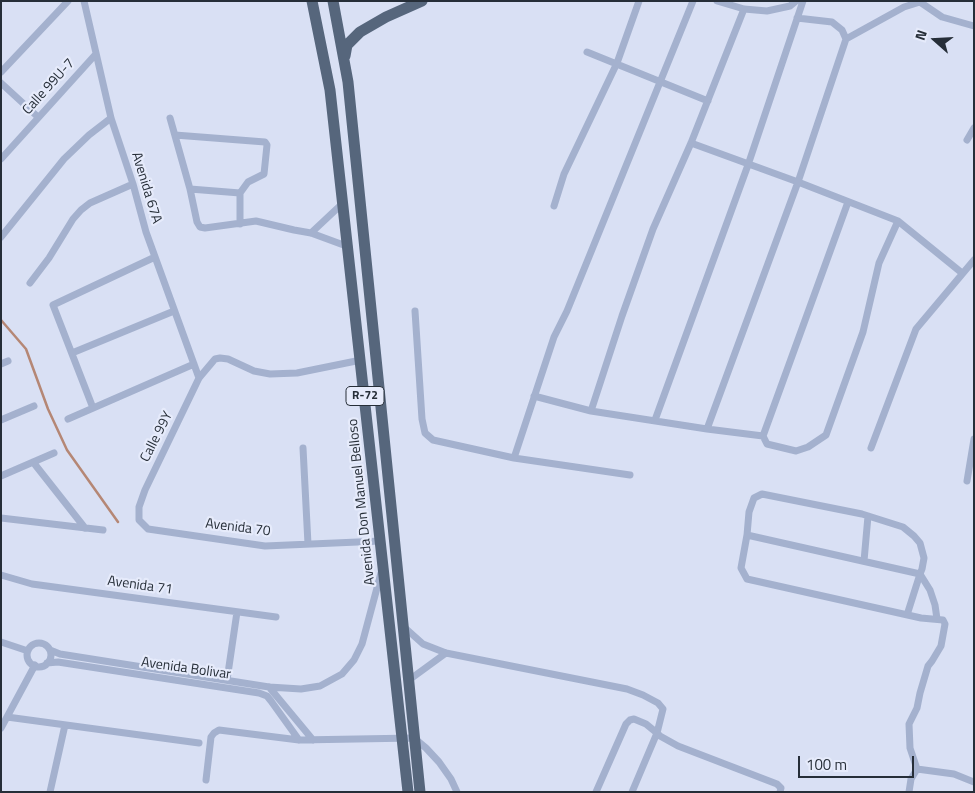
<!DOCTYPE html>
<html>
<head>
<meta charset="utf-8">
<style>
  body { margin:0 }
  #map { position:relative; width:975px; height:793px; overflow:hidden; background:#d9e0f4; font-family:"Titillium Web",sans-serif }
  canvas { display:block }
  .frame { position:absolute; inset:0; border:2px solid #262e38; pointer-events:none }
  .north { position:absolute; left:910px; top:15px; width:50px; height:50px; -webkit-text-stroke:4px #e6ebfb; paint-order:stroke; rotate:289deg; font-size:14px; font-weight:700; line-height:20px; text-align:center; color:#262e38 }
  .north::after { content:''; display:block; margin:auto; width:18px; height:22px; background:#262e38; clip-path:polygon(50% 0,100% 100%,50% 72%,0 100%) }
  .scale { position:absolute; left:798px; top:756px; width:116px; height:22px; box-sizing:border-box; border:2px solid #262e38; border-top:0; padding-left:6px; font-size:15px; line-height:18px; white-space:nowrap; color:#262e38; -webkit-text-stroke:4px #e6ebfb; paint-order:stroke }
</style>
</head>
<body>
<div id="map">
<canvas width="975" height="793"></canvas>
<div class="frame"></div>
<div class="north">N</div>
<div class="scale">100 m</div>
</div>
<script>
const ctx = document.querySelector('canvas').getContext('2d');
ctx.lineJoin = 'round';
const shape = rows => new Path2D(rows.map(r => 'M' + r).join(''));
function trace(path, color, width, dash) { ctx.strokeStyle = color; ctx.lineWidth = width; ctx.lineCap = dash ? 'butt' : 'round'; ctx.setLineDash(dash || []); ctx.stroke(path); }
function label(font, color, halo, rows, align = 'center') {
  ctx.font = font + ' "Titillium Web",sans-serif'; ctx.lineWidth = 4.5; ctx.setLineDash([]); ctx.textBaseline = 'middle'; ctx.strokeStyle = halo; ctx.fillStyle = color; for (const [text, x, y, turn = 0] of rows) {
    ctx.save(); ctx.translate(x, y); ctx.rotate((+turn || 0) * Math.PI / 180); ctx.textAlign = isNaN(turn) ? turn : align; if (halo) ctx.strokeText(text, 0, 0); ctx.fillText(text, 0, 0); ctx.restore();
  }
}
const stream = shape([
  [1,320,26,349,48,409,67,450,118,522]
]);
const minor = shape([
  [84,1,111,118,133,184,146,232,199,378],
  [717,1,744,9,767,11,790,6,796,1],
  [920,2,942,17,974,26],
  [797,18,832,22,842,30,846,39],
  [587,52,708,101],
  [1,72,68,1],
  [1,83,38,117],
  [170,118,190,189,197,222,200,227,205,228,256,221,294,230,311,233,349,247],
  [175,135,265,142,267,145,264,174,248,182,240,193,240,224],
  [967,140,974,128],
  [691,143,798,182,898,221,962,273],
  [1,159,95,55],
  [190,189,240,193],
  [554,206,564,174,617,63,639,1],
  [311,233,343,203],
  [1,237,64,159,89,135,111,118],
  [30,283,49,258,73,219,81,210,90,203,133,184],
  [415,311,422,419,425,433,433,440,514,458,630,475],
  [72,353,174,311],
  [361,360,297,373,270,374,254,371,228,359,220,358,215,359,199,378,145,490,139,507,139,520,148,529,265,546,381,541],
  [1,364,8,361],
  [534,396,591,411,707,429,763,436,848,202],
  [93,408,53,305,155,257],
  [591,411,622,316,653,229,691,143,744,9],
  [68,419,194,364],
  [1,420,34,406],
  [655,420,748,165,803,1],
  [707,429,798,182,846,39,904,7,920,2],
  [763,436,767,444,796,451,808,447,826,435,863,332,879,263,898,221],
  [303,448,308,544],
  [871,448,916,329,974,260],
  [514,458,554,337,567,311,693,1],
  [33,462,85,528],
  [1,476,54,453],
  [967,481,974,439],
  [1,518,103,530],
  [747,535,741,568,747,579,921,618,943,620,945,624,941,646,932,661,928,666,920,693,917,708,909,724,910,748,917,769],
  [864,561,868,516],
  [1,575,32,584,276,617],
  [907,615,920,574,922,569,924,558,920,543,914,536,903,527,862,514,762,494,754,498,749,512,747,535,920,574,930,590,935,605,937,619],
  [404,627,423,644,446,653,627,689,643,695,658,703,663,709,657,733,660,736,678,746,777,784,781,788,780,792],
  [1,642,28,651],
  '27 655a12 12 0 1 1 24 0a12 12 0 1 1-24 0Z',
  [50,650,60,654,269,687,301,689,320,686,342,674,354,660,362,644,381,573],
  [47,663,58,662,259,693,267,696,271,701,299,740],
  [227,680,237,612],
  [409,680,446,653],
  [269,687,313,740],
  [7,717,199,743],
  [1,728,35,665],
  [917,769,954,774,974,782],
  [206,780,211,737,214,733,219,730,299,740,414,738,426,748,439,762,451,779,457,792],
  [50,792,65,725],
  [596,792,626,724,630,720,634,719,646,724,657,733,632,792],
  [909,792,911,779,917,769]
]);
const primary = shape([
  [312,1,330,90,408,792],
  [333,1,348,82,420,792],
  [345,56,347,45,360,32,386,17,422,1]
]);
const shields = [
  [365,396,38]
];
const shieldNames = [
  ["R-72",365,396]
];
const streetNames = [
  ["Calle 99U-7",49,87,-48],
  ["Avenida 67A",146,188,73],
  ["Calle 99Y",157,437,-63],
  ["Avenida Don Manuel Belloso",362,502,-96],
  ["Avenida 70",238,528,7],
  ["Avenida 71",140,586,8],
  ["Avenida Bolivar",186,669,8]
];
trace(stream, '#b58775', 2.5);
trace(minor, '#a4b1ce', 7);
trace(primary, '#56667c', 11);
for (const [x, y, w] of shields) { const box = new Path2D(); box.roundRect(x - w / 2, y - 9.5, w, 19, 4); ctx.fillStyle = '#e6ebfb'; ctx.fill(box); trace(box, '#262e38', 1); }
label('bold 12px', '#262e38', null, shieldNames);
label('14px', '#262e38', '#e6ebfb', streetNames);
</script>
</body>
</html>
